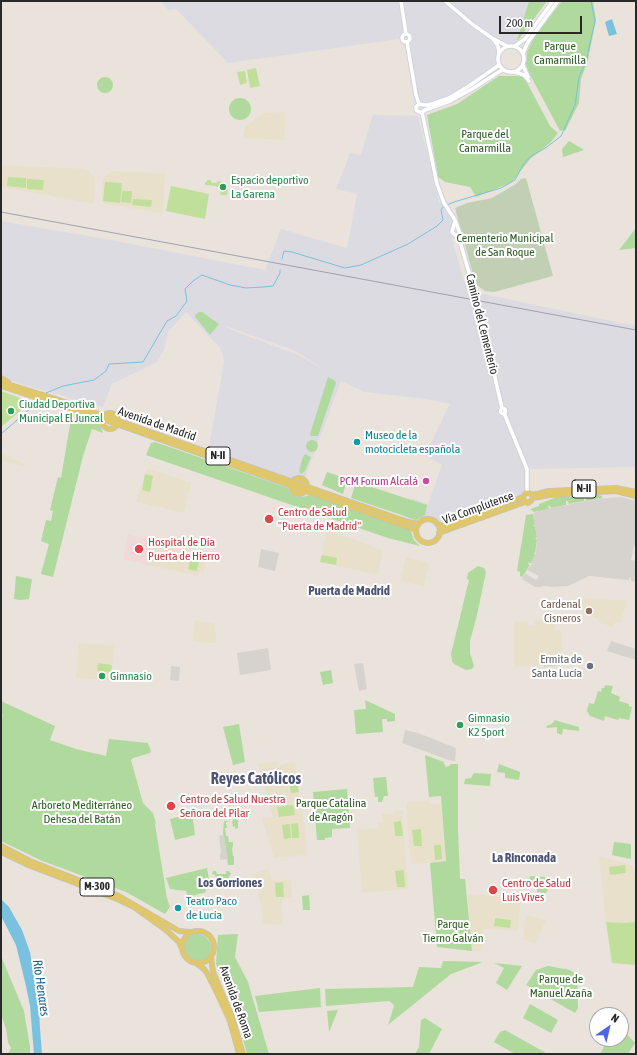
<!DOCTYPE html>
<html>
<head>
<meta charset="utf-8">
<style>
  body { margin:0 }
  #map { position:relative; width:637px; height:1055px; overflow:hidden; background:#e9e3db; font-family:"Asap Condensed",sans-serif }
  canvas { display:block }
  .frame { position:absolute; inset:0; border:2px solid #282828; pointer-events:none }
  .north { position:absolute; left:589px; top:1007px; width:40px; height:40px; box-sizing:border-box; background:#fff; border:1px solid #a9a9a9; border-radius:50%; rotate:34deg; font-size:11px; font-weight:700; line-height:16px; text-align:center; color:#282828 }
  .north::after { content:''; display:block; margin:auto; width:14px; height:18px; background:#4e65e3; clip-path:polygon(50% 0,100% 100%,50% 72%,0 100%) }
  .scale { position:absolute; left:499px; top:16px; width:83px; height:18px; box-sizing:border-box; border:2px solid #282828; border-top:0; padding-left:5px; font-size:12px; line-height:14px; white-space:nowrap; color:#282828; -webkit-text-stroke:3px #fff; paint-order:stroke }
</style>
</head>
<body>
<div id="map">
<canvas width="637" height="1055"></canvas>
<div class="frame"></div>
<div class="north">N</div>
<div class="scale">200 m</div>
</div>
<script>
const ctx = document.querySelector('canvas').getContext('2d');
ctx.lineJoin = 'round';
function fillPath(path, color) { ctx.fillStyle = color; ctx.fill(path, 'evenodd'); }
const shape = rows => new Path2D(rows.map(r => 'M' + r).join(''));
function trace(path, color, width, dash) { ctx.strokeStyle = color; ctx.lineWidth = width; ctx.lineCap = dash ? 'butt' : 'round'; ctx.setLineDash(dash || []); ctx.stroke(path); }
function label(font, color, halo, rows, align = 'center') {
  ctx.font = font + ' "Asap Condensed",sans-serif'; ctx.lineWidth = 4; ctx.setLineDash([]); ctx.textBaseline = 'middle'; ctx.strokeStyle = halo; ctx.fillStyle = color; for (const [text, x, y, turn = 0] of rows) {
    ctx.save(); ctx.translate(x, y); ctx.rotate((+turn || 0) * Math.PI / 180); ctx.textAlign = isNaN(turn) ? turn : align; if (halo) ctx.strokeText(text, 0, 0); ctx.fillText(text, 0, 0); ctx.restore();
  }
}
const industrial = shape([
  [161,1,529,1,515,46,507,46,501,50,497,57,499,65,449,98,429,105,419,104,416,95,406,38,228,63,176,9,168,10],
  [373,115,418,116,439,202,447,208,455,220,452,239,464,281,469,291,636,326,636,460,635,467,528,469,527,493,446,527,431,519,423,520,419,524,403,520,412,498,428,504,442,465,425,455,450,404,426,399,364,392,341,381,306,475,303,478,297,477,292,481,208,452,224,362,223,356,220,348,186,312,168,332,165,348,157,362,112,384,103,407,38,389,1,377,1,221,111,240,265,270,281,229,347,248,357,194,336,189,350,153,361,155],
  [223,325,296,351,326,371,298,355,232,330]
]);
const education = shape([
  [286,112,284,140,243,138,245,127,263,113],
  [1,165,85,169,89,171,95,178,94,204,1,187],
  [112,171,165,173,163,214,102,203,103,180,105,177],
  [1,452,24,464,23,466,1,460],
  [147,468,191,483,184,513,136,502],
  [327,530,383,550,378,575,320,562],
  [155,541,207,553,203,573,199,572,198,576,149,565],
  [406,557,427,562,427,564,429,564,424,586,400,581],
  [574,599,626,600,627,602,620,623,615,622,613,627,598,622,599,620,590,615,591,613,574,605],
  [195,620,214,624,217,643,193,642],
  [535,620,550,620,555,621,555,630,560,630,561,631,562,655,543,658,544,665,514,667,514,622,528,621,528,626,535,626],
  [79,643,113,645,114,647,111,680,76,678],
  [277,761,278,765,295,762,306,838,307,855,274,858,262,818,273,817,258,764],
  [429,801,430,804,442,803,446,862,411,864,406,805,408,802],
  [402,810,408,889,362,893,357,829,379,828,379,823,383,822,382,814,393,814,393,811],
  [599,856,628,864,634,867,636,884,636,922,625,923,606,922],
  [268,869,272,881,291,880,292,897,281,899,283,925,263,924,261,905,252,874],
  [467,894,521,898,518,931,483,929,482,951,472,951],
  [526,915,546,920,535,944,523,939]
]);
const medical = shape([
  [128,534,155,541,149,565,123,559]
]);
const green = shape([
  [529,1,547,1,522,35,518,40,517,40],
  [562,1,593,1,596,20,588,60,581,79,579,103,565,131,563,130,560,131,527,69,526,63,527,52,534,37],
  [499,76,520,76,524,77,550,126,558,133,550,143,530,159,512,182,476,197,470,187,445,182,438,177,427,115,457,104],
  '97 85a8 8 0 1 1 16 0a8 8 0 1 1-16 0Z',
  '229 109a11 11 0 1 1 22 0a11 11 0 1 1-22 0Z',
  [569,141,581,148,584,150,563,157,562,149],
  [636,228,636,248,619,250],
  [199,312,202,312,219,324,210,335,195,317,195,315],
  [328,377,335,381,336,383,318,436,311,436,310,434],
  [72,413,95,420,100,425,103,433,92,429,83,456,53,577,41,574,49,544,41,541,46,520,51,521,53,511,50,510,58,477,61,478],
  '306 446a6 6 0 1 1 12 0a6 6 0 1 1-12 0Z',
  [155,442,288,488,290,492,295,496,302,497,310,495,410,529,414,540,420,546,388,538,146,455,151,443],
  [305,454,311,457,305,471,301,474,299,471,303,457],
  [327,472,347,479,343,494,322,485],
  [356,482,427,505,425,515,416,520,351,498],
  [600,494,600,496,602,495,602,498,586,501,586,498,584,498,584,501,569,504,568,501,566,501,566,505,551,508,550,506,548,506,549,509,534,512,530,509,539,506,539,504,557,497],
  [533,514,535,524,533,526,535,526,537,537,535,539,537,539,535,553,534,553,535,555,531,563,529,563,528,564,530,565,522,577,520,576,520,572,517,571,526,515],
  [478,566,484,568,486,572,477,615,470,641,470,653,474,666,472,669,466,670,454,664,452,661,451,654,469,580,467,579,468,573],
  [16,576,32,579,29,599,20,600,14,599],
  [331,670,333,683,323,685,320,672],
  [605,685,613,686,611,693,620,697,619,701,629,704,629,706,632,707,629,720,619,718,618,720,605,716,604,721,590,716,587,711,589,703,594,704,598,691,601,692,602,688,604,688],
  [365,700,395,714,395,721,387,722,387,719,382,719,383,732,356,734,354,710,366,709],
  [1,701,55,726,50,740,76,749,106,756,109,739,148,743,151,751,150,753,133,758,131,760,143,803,153,813,156,823,155,824,167,898,170,907,165,914,126,892,40,860,1,841,1,719,3,715,1,714],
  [554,720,579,727,579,731,563,729,562,735,557,733,557,727,547,728,546,726,552,724,552,723,554,722],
  [239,724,245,762,233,765,223,727],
  [425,755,444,762,444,764,446,767,449,766,451,764,458,764,458,829,460,879,465,879,472,951,437,947,430,863,446,861,441,796,429,797],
  [499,764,520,772,519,780,505,778,505,773,497,772],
  [474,773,491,774,490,786,464,784,465,779,471,778],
  [386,777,388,796,384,796,382,802,378,802,378,797,375,797,373,778],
  [347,789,350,828,332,829,332,837,325,838,325,840,317,840,313,792],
  [192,813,195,835,175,840,170,819],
  [233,819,238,820,238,828,235,829,235,826,233,827,232,821,226,822,227,828,225,828,226,836,228,836,229,842,233,842,233,847,232,848,233,856,234,856,234,865,228,865,223,832,224,821,233,821],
  [614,842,631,844,631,859,612,855],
  [207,868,209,879,205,882,206,892,188,897,186,891,170,889,166,878],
  [213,871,216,871,217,874,226,874,226,871,229,871,231,874,229,876,230,880,219,881,220,885,218,886,215,875,212,874],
  [530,876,544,877,552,881,546,893,537,892,537,884,529,883],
  [309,895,310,910,303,910,302,896],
  '183 948a14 14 0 1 1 28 0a14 14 0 1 1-28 0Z',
  [238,934,235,957,248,982,269,1054,247,1054,237,1017,216,964,218,935],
  [1,956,24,1011,30,1047,30,1054,8,1054,11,1048,8,1042,6,1029,1,1014],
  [443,961,483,962,451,974,388,1025,394,1006,393,1004,389,1001,326,1006,325,989,413,987,419,967,441,968],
  [494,963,522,966,507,990,496,983,504,968],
  [548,966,570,970,577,975,578,1008,575,1013,526,985,536,970],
  [320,988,321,1007,259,1012,255,996],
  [530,1004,558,1020,551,1033,523,1018],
  [338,1010,329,1032,327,1011],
  [425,1018,442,1029,429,1054,415,1054,419,1047,421,1020],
  [505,1030,546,1053,546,1054,515,1054,494,1042,500,1032],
  [624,1031,635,1043,628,1054,600,1054,608,1039,621,1039,621,1032]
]);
const cemetery = shape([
  [526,178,553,276,494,292,485,291,478,286,474,278,455,208,467,203,492,198,516,184,521,179]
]);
const pitch = shape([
  [256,68,260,86,250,88,247,70],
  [245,71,247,83,240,85,237,72],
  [8,177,26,178,26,188,7,186],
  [27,179,44,180,43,190,27,189],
  [207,180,211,180,211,183,217,183,217,181,224,182,225,186,228,187,227,195,220,195,221,188,216,187,216,186,205,185,205,182,207,182],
  [105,182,122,183,120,203,103,201],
  [171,186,209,194,205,219,166,211],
  [122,191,132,191,131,203,121,202],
  [133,199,152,200,151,207,132,205],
  [1,391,31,402,1,427],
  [145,474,153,476,150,492,142,490],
  [192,553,201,555,197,571,188,569],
  [322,555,337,558,336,565,320,562],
  [98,663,112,665,111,672,97,671],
  [296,778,299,792,291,793,289,780],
  [293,805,295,815,279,817,277,807],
  [401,821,403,836,395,836,394,822],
  [298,823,299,838,292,838,291,824],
  [290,824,291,838,284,839,282,825],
  [421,829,422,846,414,846,412,830],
  [434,845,441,845,442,859,435,860],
  [625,865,626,873,610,875,609,867],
  [404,870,405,887,397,887,395,871],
  [283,882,284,897,276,897,275,883],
  [495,918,511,920,510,928,494,926],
  [606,922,625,923,636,922,636,965,612,963]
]);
const plaza = shape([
  [621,497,636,501,636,546,634,546,631,560,636,561,636,582,631,581,631,578,629,577,629,580,589,576,568,586,549,587,549,586,543,586,542,587,535,587,522,579,525,573,536,580,539,576,527,570,532,564,531,563,536,553,537,538,533,514,534,512,595,499],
  [261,549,279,553,275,571,258,567],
  [611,641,636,649,636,660,607,651],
  [268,648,271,670,240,675,237,653],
  [563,655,564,663,556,666,544,667,543,658],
  [363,663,367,689,359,691,354,664],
  [171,666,180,667,179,681,170,680],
  [405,730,418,733,456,748,455,761,449,760,402,743],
  [224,835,228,859,220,860,220,853,221,853,219,836]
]);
const water = shape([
  [612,19,617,34,609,36,605,22],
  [1,899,9,907,22,930,30,952,39,1009,40,1029,42,1054,34,1054,30,1006,26,986,16,945,1,916]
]);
const stream = shape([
  [588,52,595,21,591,1],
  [447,205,454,202,501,188,515,180,523,165,530,157,547,147,561,136,575,105,579,77,587,59,588,54],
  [282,259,284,251,292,252,345,268,361,265,408,244,437,226,443,220,441,210,444,206],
  [46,393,63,386,94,380,106,371,109,364,143,362,167,321,176,316,187,301,185,289,193,281,202,275,230,285,246,288,263,287,273,286,280,273,280,270],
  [1,434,38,402]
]);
const minor = shape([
  [401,1,406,34],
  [445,1,472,24,492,38,507,46],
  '402 38a4 4 0 1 1 8 0a4 4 0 1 1-8 0Z',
  [493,39,498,46,499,53],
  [407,42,416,95,419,104],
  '498 59a13 13 0 1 1 26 0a13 13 0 1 1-26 0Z',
  [515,46,525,39,553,1],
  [523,53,528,42,558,1],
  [499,65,469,86,449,98,429,105,424,105,419,104,416,107,416,110,421,113,425,110,450,101,472,89,502,70],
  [523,65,528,77],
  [515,72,524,75,529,81],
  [422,112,437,184,444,203,455,220,459,231,461,245],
  [455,221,452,232,460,240],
  [496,382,502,408],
  '500.5 411a2.5 2.5 0 1 1 5 0a2.5 2.5 0 1 1-5 0Z',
  [504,413,527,469,527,493]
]);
const major = shape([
  [1,378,8,382],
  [1,382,56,399,408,522,419,524],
  [1,386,102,419,416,530],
  '102 421a8 8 0 1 1 16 0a8 8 0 1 1-16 0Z',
  '291 486a8 8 0 1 1 16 0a8 8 0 1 1-16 0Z',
  [532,495,549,491,616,488,636,492],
  [533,498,550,495,616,491,636,496],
  [523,499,525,502,528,503,531,501,533,498],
  '416 531a12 12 0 1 1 24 0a12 12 0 1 1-24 0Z',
  [437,524,446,527,523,497,526,493,529,493,532,495],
  [439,533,525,502],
  [1,846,30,861,119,896,179,931,190,932],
  [1,852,28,865,117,899,134,907,166,930,179,942,181,947],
  '182 947a16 16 0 1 1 32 0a16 16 0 1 1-32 0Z',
  [211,957,213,972,232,1017,243,1054],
  [196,963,204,969,207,973,220,999,230,1021,239,1054]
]);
const rail = shape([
  [1,212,636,330]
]);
const minorBridge = shape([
  [461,245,480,311,496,382]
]);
const markers = [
  [223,187,4,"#2e9e5b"],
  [11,411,4,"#2e9e5b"],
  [357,442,4,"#0f9aa8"],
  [426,481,4,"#d1479c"],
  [269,519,5,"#e0444e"],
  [139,549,5,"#e0444e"],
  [589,611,4,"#8d6e63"],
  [590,666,4,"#6b7280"],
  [102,676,4,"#2e9e5b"],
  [460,725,4,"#2e9e5b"],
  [171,806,5,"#e0444e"],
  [493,890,5,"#e0444e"],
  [178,908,4,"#0f9aa8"]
];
const shields = [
  [218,456,24],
  [584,489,24],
  [97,887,34]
];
const shieldNames = [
  ["N-II",218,456],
  ["N-II",584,489],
  ["M-300",97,887]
];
const parkNames = [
  ["Parque",560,46],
  ["Camarmilla",560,60],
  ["Parque del",485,134],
  ["Camarmilla",485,148],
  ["Cementerio Municipal",505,238],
  ["de San Roque",505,252],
  ["Parque Catalina",331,803],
  ["de Aragón",331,817],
  ["Arboreto Mediterráneo",82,805],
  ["Dehesa del Batán",82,819],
  ["Parque",453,924],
  ["Tierno Galván",453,938],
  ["Parque de",561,979],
  ["Manuel Azaña",561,993]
];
const leisureNames = [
  ["Espacio deportivo",231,180],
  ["La Garena",231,194],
  ["Ciudad Deportiva",19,404],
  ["Municipal El Juncal",19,418],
  ["Gimnasio",110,676],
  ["Gimnasio",468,718],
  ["K2 Sport",468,732]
];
const streetNames = [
  ["Camino del Cementerio",482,324,76],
  ["Avenida de Madrid",157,424,19],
  ["Vía Complutense",478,508,-20],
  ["Avenida de Roma",236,1002,70]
];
const cultureNames = [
  ["Museo de la",365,435],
  ["motocicleta española",365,449],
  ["Teatro Paco",186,901],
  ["de Lucía",186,915]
];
const hotelNames = [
  ["PCM Forum Alcalá",418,481]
];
const healthNames = [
  ["Centro de Salud",278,512],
  ["\"Puerta de Madrid\"",278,526],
  ["Hospital de Día",148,542],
  ["Puerta de Hierro",148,556],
  ["Centro de Salud Nuestra",180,799],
  ["Señora del Pilar",180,813],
  ["Centro de Salud",502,883],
  ["Luis Vives",502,897]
];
const educationNames = [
  ["Cardenal",581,604],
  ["Cisneros",581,618]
];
const worshipNames = [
  ["Ermita de",582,659],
  ["Santa Lucía",582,673]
];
const neighbourhoodNames = [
  ["Puerta de Madrid",349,591],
  ["La Rinconada",524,858],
  ["Los Gorriones",230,883]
];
const waterNames = [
  ["Río Henares",41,988,82]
];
const districtNames = [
  ["Reyes Católicos",256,779]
];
fillPath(industrial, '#dddbe2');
fillPath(education, '#e9e0cc');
fillPath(medical, '#efd9d9');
fillPath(green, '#b0d99e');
fillPath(cemetery, '#c1d0b5');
fillPath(pitch, '#c0df9b');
fillPath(plaza, '#d6d2cd');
fillPath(water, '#7ac1df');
trace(stream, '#7ac1df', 1);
trace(minor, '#d1d3df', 5.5);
trace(major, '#c3c3c3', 6);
trace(minor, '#fff', 3.5);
trace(major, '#dfc76a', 4.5);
trace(rail, '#9fa1b0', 1);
trace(minorBridge, '#d1d3df', 5.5, []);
trace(minorBridge, '#fff', 3.5);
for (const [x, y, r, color] of markers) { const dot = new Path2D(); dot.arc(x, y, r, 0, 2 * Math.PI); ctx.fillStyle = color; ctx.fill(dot); trace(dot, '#fff', 1.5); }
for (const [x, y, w] of shields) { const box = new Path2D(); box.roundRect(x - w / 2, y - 9, w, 18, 3); ctx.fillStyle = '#fff'; ctx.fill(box); trace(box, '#282828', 1); }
label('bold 11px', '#282828', null, shieldNames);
label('12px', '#2c5b22', '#fff', parkNames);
label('12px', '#27864d', '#fff', leisureNames, 'left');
label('12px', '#282828', '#fff', streetNames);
label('12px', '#0d838f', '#fff', cultureNames, 'left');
label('12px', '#b23c85', '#fff', hotelNames, 'right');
label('12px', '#be3a42', '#fff', healthNames, 'left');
label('12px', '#785e54', '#fff', educationNames, 'right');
label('12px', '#5b616d', '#fff', worshipNames, 'right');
label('bold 13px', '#4e5473', '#fff', neighbourhoodNames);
label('italic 13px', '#1d5f87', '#fff', waterNames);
label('bold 16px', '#4e5473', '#fff', districtNames);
</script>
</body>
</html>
